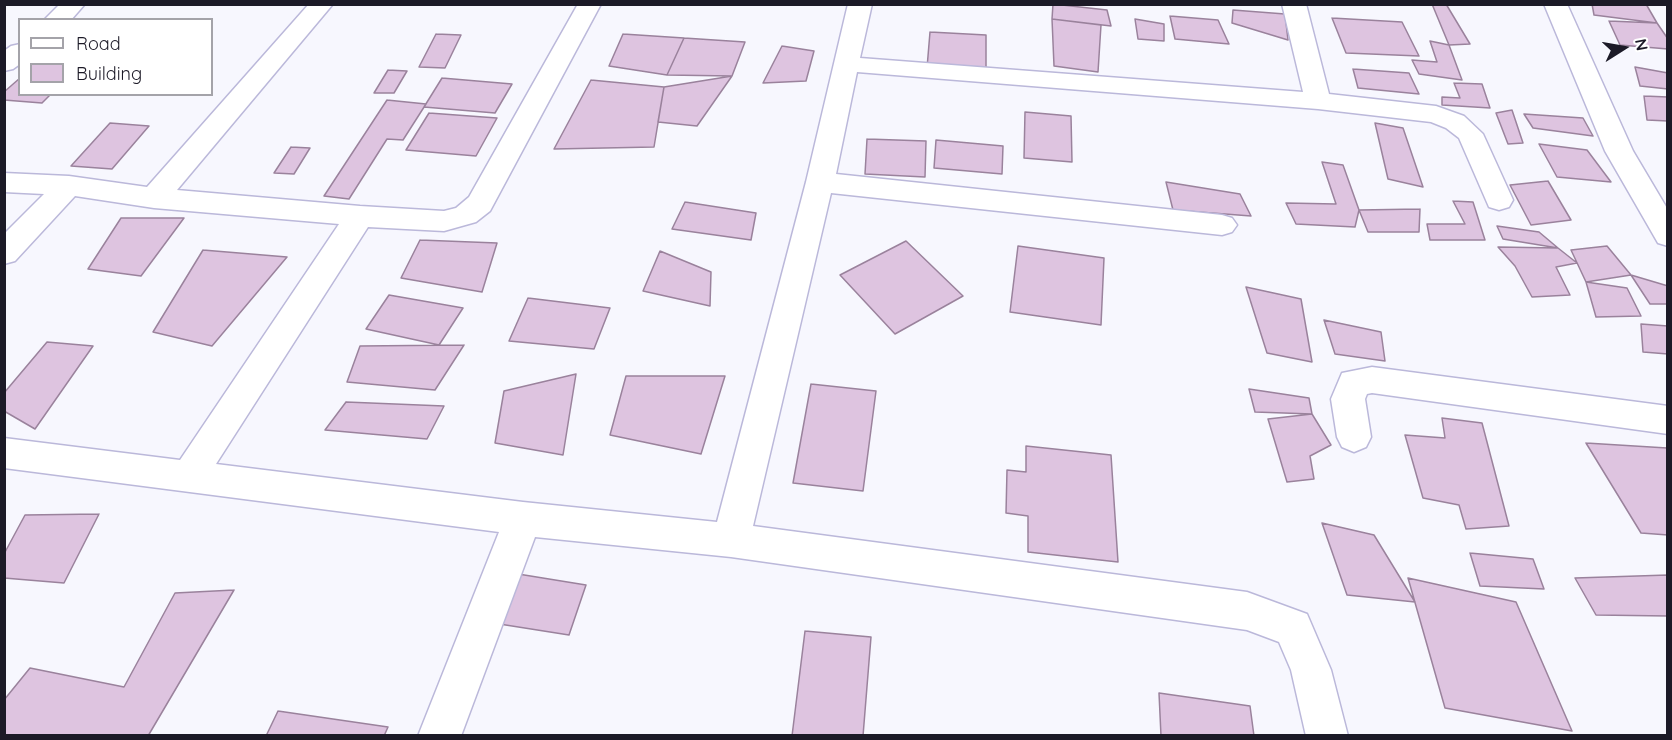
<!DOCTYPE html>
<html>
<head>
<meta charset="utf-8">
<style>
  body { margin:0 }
  #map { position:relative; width:1672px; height:740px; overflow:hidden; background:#f7f7fe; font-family:Quicksand,sans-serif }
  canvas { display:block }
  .frame { position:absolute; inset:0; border:6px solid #1c1a27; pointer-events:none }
  .legend { position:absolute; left:18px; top:18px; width:195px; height:78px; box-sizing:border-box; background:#fff; border:2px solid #a4a3a9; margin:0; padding:8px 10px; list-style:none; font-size:18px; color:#1c1a27 }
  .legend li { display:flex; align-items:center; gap:12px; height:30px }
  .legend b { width:30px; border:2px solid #a4a3a9 }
  .north { position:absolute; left:1594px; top:18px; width:60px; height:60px; -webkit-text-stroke:4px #fff; paint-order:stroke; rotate:79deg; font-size:16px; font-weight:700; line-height:24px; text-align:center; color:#1c1a27 }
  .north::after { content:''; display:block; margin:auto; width:21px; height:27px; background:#1c1a27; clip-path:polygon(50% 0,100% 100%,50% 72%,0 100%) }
</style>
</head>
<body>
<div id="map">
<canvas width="1672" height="740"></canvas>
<div class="frame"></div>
<ul class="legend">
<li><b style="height:8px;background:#fff"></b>Road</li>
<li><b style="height:16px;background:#dec4e0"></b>Building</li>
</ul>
<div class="north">N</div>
</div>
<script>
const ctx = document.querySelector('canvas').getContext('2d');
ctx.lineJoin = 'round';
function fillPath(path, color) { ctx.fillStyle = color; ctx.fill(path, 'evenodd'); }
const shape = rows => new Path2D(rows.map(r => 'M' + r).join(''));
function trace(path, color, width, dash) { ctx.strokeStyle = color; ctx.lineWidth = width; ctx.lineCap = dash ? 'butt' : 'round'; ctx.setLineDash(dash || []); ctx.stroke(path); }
const building = shape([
  [1053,4,1107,10,1111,26,1052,19,1053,4],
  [1432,4,1446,4,1470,44,1449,45,1432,4],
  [1592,4,1646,4,1657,23,1594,15,1592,4],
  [1233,10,1285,14,1288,40,1232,23,1233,10],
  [1170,16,1218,20,1229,44,1175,39,1170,16],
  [1332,18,1402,22,1419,56,1346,53,1332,18],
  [1052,19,1101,25,1098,72,1054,66,1052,19],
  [1135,19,1164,24,1164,41,1138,39,1135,19],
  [1609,21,1657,23,1668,39,1668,49,1620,45,1609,21],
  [930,32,986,35,986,72,927,68,930,32],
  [436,34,461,35,445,68,419,67,436,34],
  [623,34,684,38,667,75,609,66,623,34],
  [684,38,745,42,732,76,667,75,684,38],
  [1430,41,1449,45,1462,80,1419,74,1412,60,1437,62,1430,41],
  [782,46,814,51,806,81,763,83,782,46],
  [1635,67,1668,73,1668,89,1640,86,1635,67],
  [1353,69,1409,73,1419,94,1358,88,1353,69],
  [388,70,407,71,394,93,374,93,388,70],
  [732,76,697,126,658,122,664,87,732,76],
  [20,78,20,94,51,94,42,103,4,100,4,92,20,78],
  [442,78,512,84,495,113,424,107,442,78],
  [591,80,664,87,654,147,554,149,591,80],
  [1454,83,1482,84,1490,108,1442,105,1442,97,1460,98,1454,83],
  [1644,96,1668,97,1668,121,1647,120,1644,96],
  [387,100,426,104,403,140,387,139,349,199,324,196,387,100],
  [1512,110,1523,143,1508,144,1496,113,1512,110],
  [1025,112,1071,116,1072,162,1024,158,1025,112],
  [429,113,497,118,476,156,406,150,429,113],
  [1524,114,1583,118,1593,136,1533,128,1524,114],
  [110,123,149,126,112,169,71,166,110,123],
  [1375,123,1403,128,1423,187,1388,179,1375,123],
  [867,139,926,141,925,177,865,174,867,139],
  [936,140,1003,146,1002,174,934,168,936,140],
  [1539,144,1587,150,1611,182,1557,177,1539,144],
  [291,147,310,148,294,174,274,173,291,147],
  [1322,162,1343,165,1359,210,1355,227,1296,224,1286,203,1336,204,1322,162],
  [1548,181,1571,220,1531,225,1510,185,1548,181],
  [1166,182,1240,194,1251,216,1173,210,1166,182],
  [1453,201,1473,202,1485,240,1430,240,1427,224,1465,224,1453,201],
  [685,202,756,213,751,240,672,229,685,202],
  [1420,209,1419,232,1368,232,1359,210,1420,209],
  [121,218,184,218,141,276,88,269,121,218],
  [1497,226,1539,232,1558,248,1503,239,1497,226],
  [420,240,497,243,482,292,401,278,420,240],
  [906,241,963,296,895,334,840,275,906,241],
  [1018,246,1104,258,1101,325,1010,312,1018,246],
  [1607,246,1631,275,1586,282,1571,250,1607,246],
  [1498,247,1558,248,1577,263,1556,267,1570,295,1532,297,1515,266,1498,247],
  [203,250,287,257,212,346,153,332,203,250],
  [660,251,711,272,710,306,643,291,660,251],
  [1631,275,1668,286,1668,304,1650,304,1631,275],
  [1586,282,1627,288,1641,316,1596,317,1586,282],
  [1246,287,1301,299,1312,362,1267,353,1246,287],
  [389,295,463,308,439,345,366,329,389,295],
  [528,298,610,308,594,349,509,341,528,298],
  [1324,320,1381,332,1385,361,1335,354,1324,320],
  [1641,324,1668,326,1668,354,1643,352,1641,324],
  [47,342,93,346,35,429,4,411,4,393,47,342],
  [464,345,435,390,347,382,360,346,464,345],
  [576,374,563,455,495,443,504,391,576,374],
  [626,376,725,376,701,454,610,435,626,376],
  [811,384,876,391,863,491,793,483,811,384],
  [1249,389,1309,398,1312,414,1255,412,1249,389],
  [346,402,444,406,427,439,325,430,346,402],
  [1312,414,1331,445,1310,456,1314,479,1287,482,1268,419,1312,414],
  [1442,418,1482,423,1509,526,1466,529,1459,505,1423,498,1405,435,1445,438,1442,418],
  [1586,443,1667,448,1668,535,1641,533,1586,443],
  [1026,446,1111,455,1118,562,1028,552,1028,516,1006,513,1007,470,1026,472,1026,446],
  [99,514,64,583,4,578,4,554,25,515,99,514],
  [1322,523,1374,535,1415,602,1347,595,1322,523],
  [1470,553,1533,559,1544,589,1480,586,1470,553],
  [512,573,586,585,569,635,493,623,512,573],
  [1668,575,1668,616,1596,615,1575,578,1668,575],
  [1408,578,1516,602,1572,731,1445,708,1408,578],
  [234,590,148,736,4,736,4,700,30,668,124,687,175,593,234,590],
  [805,631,871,637,863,736,792,736,805,631],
  [1159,693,1250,706,1254,736,1161,736,1159,693],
  [278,711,388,727,384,736,266,736,278,711]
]);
const minor = shape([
  [60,4,85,4,71,20,44,20,60,4],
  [309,4,333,4,177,190,360,206,444,211,456,208,469,197,578,4,601,4,490,211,476,222,444,231,368,227,216,464,523,502,717,522,806,182,848,4,872,4,860,58,1303,92,1282,4,1306,4,1329,94,1436,106,1464,116,1483,134,1513,200,1509,207,1499,210,1489,207,1459,138,1446,128,1431,122,1318,109,857,72,836,174,1222,215,1232,218,1237,225,1232,232,1222,235,831,193,753,526,1247,592,1307,614,1331,670,1348,736,1306,736,1291,670,1279,642,1247,630,731,557,535,537,461,736,418,736,499,532,4,468,4,438,180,460,339,224,154,208,75,196,15,261,4,264,4,234,44,194,4,192,4,173,69,176,147,187,309,4],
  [1544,4,1567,4,1633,151,1668,210,1668,246,1658,243,1605,151,1544,4],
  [20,44,20,64,13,69,4,71,4,51,11,46,20,44],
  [1372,367,1668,406,1668,434,1372,393,1367,394,1365,399,1371,437,1366,447,1354,452,1342,447,1337,437,1331,399,1342,373,1372,367]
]);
fillPath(building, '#dec4e0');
trace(building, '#9a829c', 1.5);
trace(minor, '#bbb8da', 3);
fillPath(minor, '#fff');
</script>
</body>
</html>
